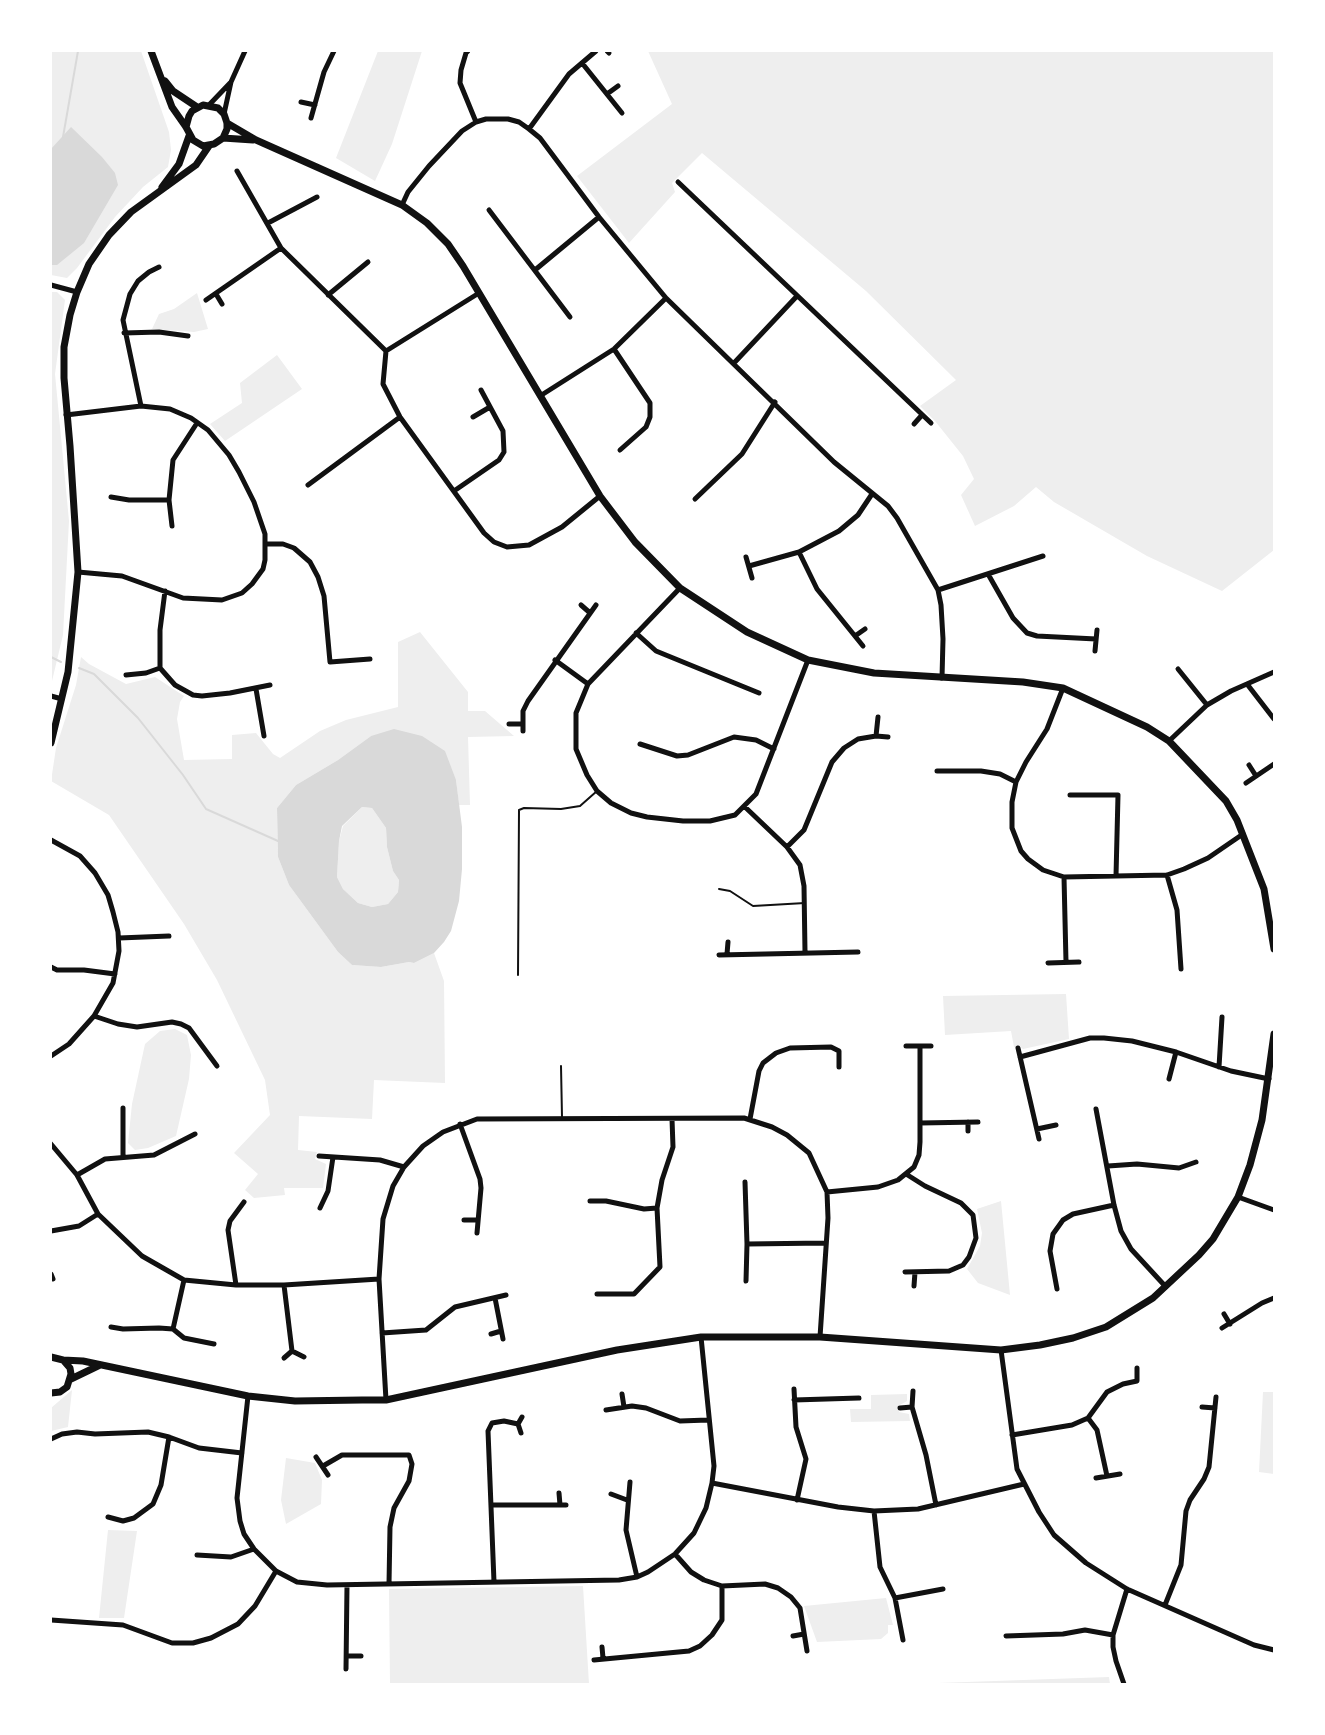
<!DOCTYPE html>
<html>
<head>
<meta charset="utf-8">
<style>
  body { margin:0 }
  #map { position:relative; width:1325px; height:1735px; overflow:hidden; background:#fff; font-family:Cabin,sans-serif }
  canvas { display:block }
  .frame { position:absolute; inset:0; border:52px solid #fff; pointer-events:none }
</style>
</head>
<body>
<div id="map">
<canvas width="1325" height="1735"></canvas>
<div class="frame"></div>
</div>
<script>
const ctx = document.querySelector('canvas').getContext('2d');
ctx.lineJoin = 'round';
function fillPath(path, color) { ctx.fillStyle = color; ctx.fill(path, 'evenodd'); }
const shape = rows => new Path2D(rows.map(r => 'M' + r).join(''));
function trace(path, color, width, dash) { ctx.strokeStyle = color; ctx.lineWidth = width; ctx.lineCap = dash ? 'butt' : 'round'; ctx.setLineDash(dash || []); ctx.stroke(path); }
const green = shape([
  [51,51,141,51,169,132,171,150,168,167,143,187,115,217,77,268,67,278,51,275],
  [378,51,422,51,392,144,375,181,336,158],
  [648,51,1274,51,1274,550,1222,591,1147,556,1054,502,1036,487,1014,506,975,526,961,495,974,479,963,456,935,421,920,406,956,380,866,291,702,153,672,183,675,192,629,243,577,176,672,104],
  [51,292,57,292,65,300,55,374,69,521,63,635,52,681],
  [197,293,208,329,194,332,152,329,159,314,174,309],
  [277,355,302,389,225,441,210,424,242,403,240,383],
  [420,632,468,692,468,711,485,711,514,736,468,737,470,805,459,805,456,780,371,736,338,760,296,785,277,808,278,857,289,885,338,952,352,965,381,967,409,962,414,963,434,953,444,981,445,1083,374,1080,372,1119,299,1116,298,1150,317,1152,315,1159,326,1164,323,1188,284,1188,285,1195,254,1198,245,1190,258,1174,234,1153,270,1115,265,1080,217,980,184,924,109,815,51,781,56,748,76,685,81,657,89,664,126,684,155,677,184,696,180,702,177,719,184,760,232,759,232,735,256,733,273,754,280,758,320,731,346,720,398,707,398,642],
  [362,807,372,808,386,828,387,847,393,871,399,880,398,892,388,904,372,907,358,903,343,889,337,877,339,841,343,826],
  [1066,994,1069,1039,1023,1049,1019,1046,1014,1047,1011,1031,945,1035,943,996],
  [175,1029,187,1035,191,1055,189,1079,176,1136,148,1148,135,1150,128,1143,132,1104,145,1044,160,1031],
  [1001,1201,1010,1295,978,1283,967,1269,980,1246,982,1233,977,1209],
  [72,1390,68,1427,51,1431,51,1408],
  [1263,1392,1274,1392,1274,1474,1259,1472],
  [907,1394,907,1401,898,1406,899,1412,909,1414,910,1421,851,1422,850,1409,871,1409,871,1395],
  [286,1458,315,1463,322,1480,321,1504,286,1524,281,1500],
  [108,1530,137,1531,124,1618,99,1618],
  [583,1586,589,1684,390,1684,389,1589],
  [886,1598,893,1625,888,1625,888,1633,881,1639,817,1642,804,1606],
  [1109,1677,1110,1684,910,1684,938,1683]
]);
const water = shape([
  [71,127,102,157,115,173,118,185,84,243,57,265,51,265,51,149],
  [394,729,422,736,445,751,456,780,462,827,462,869,459,901,451,931,444,942,434,953,414,963,409,962,381,967,352,965,338,952,289,885,278,857,277,808,296,785,338,760,371,736],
  [362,807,372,808,386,828,387,847,393,871,399,880,398,892,388,904,372,907,358,903,343,889,337,877,339,841,342,826]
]);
const stream = shape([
  [63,137,78,51],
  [51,657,61,662],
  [79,668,94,674,138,718,183,775,206,809,278,841]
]);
const service = shape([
  [719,889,730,891,753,906,805,903],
  [518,975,519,810,524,808,561,809,580,806,597,791],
  [561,1066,562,1117]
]);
const minor = shape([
  [468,51,466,53,461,70,460,83,476,122],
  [607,51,609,53],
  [582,63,622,113],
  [607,94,618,86],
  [301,102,315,105],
  [209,105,231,82],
  [224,114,231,82,245,51],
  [311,118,324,72,334,51],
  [529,129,569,74,596,51],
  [237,171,281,248,386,351],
  [678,182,931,423],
  [402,205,408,192,429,166,462,131,476,122,486,119,508,119,519,122,529,129,540,138,599,217,666,298,834,462,888,506,897,518,938,590,941,605,943,639,942,678],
  [489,210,570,317],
  [268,223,317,197],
  [535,270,599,217],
  [51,285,77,292],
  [479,293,386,351,383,384,400,417,484,533,494,542,507,547,529,545,562,527,600,496],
  [216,294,222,304],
  [328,295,368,262],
  [206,300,281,248],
  [124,333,159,332,188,336],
  [614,349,650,403,650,417,646,427,620,450],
  [734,363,797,296],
  [540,396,614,349,666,298],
  [141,406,123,320,130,294,138,281,149,272,159,267],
  [66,415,141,406,170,409,191,418,208,430,229,455,239,472,254,502,265,534,265,560,263,569,252,584,242,593,222,600,183,598,122,576,78,572],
  [473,417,490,407],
  [914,424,922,415],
  [308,485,400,417],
  [454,491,499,460,504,452,503,431,481,390],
  [111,497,129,500,169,500],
  [695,499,742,454,775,402],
  [172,526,169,500,173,460,197,423],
  [265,544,283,544,294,548,310,562,318,577,324,596,330,662,370,659],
  [799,552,817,589,863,646],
  [746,557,752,578],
  [749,566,799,552,839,531,858,515,872,494],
  [988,574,1013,618,1027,633,1037,636,1096,639],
  [680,588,588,684,576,713,576,749,587,775,597,791,611,803,631,813,647,817,683,821,710,821,735,815,756,794,808,660],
  [938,590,1043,556],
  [165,591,160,630,160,668,175,685,193,695,202,696,230,693,270,685],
  [581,605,589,612],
  [636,633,656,651,759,693],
  [855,636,865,629],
  [1095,651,1097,630],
  [555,660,588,684],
  [1178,669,1207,705],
  [126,675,146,673,160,668],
  [1247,684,1274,719],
  [1063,688,1047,729,1026,762,1016,782,1012,802,1012,828,1021,851,1028,859,1043,870,1064,877,1167,875,1184,869,1208,858,1243,834],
  [256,689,264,736],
  [51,696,62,699],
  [509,724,523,724],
  [523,731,523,711,528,701,596,605],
  [876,736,878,717],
  [1169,741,1207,705,1231,691,1274,672],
  [640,744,677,756,688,755,734,737,756,740,774,749],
  [1249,765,1256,776],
  [937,771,981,771,1000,774,1016,782],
  [1246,783,1274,764],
  [1070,795,1118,795,1116,876],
  [745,807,787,847,800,865,804,886,805,952],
  [51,840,80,856,95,873,108,895,113,912,118,932,119,951,113,983,94,1016,69,1044,51,1056],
  [787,847,804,830,832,762,844,748,858,739,876,736,888,737],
  [1167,875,1177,910,1181,969],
  [1064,877,1066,962],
  [119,938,169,936],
  [727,954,728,942],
  [719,955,858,952],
  [1048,963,1079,962],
  [51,967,57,970,84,970,115,974],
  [94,1016,118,1024,137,1027,172,1022,181,1024,189,1028,217,1066],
  [906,1046,931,1046],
  [1018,1048,1039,1139],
  [1020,1057,1090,1038,1104,1038,1132,1041,1176,1052,1231,1071,1269,1079],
  [1219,1067,1222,1017],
  [1169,1079,1176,1052],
  [1096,1109,1114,1205,1121,1231,1131,1249,1166,1287],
  [750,1119,759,1071,763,1063,776,1053,790,1048,831,1047,839,1051,839,1067],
  [920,1123,978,1122],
  [460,1124,480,1179,481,1188,477,1233],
  [1037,1129,1056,1125],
  [968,1131,968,1122],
  [51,1144,77,1175,98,1214,142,1256,184,1280,236,1285,284,1285,379,1279],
  [319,1156,380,1160,404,1167],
  [123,1157,123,1108],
  [1108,1166,1137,1164,1179,1168,1196,1162],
  [77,1175,105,1159,154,1155,195,1134],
  [745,1182,747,1244,746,1281],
  [827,1192,878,1187,898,1180,914,1167,919,1155,920,1142,920,1046],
  [1238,1197,1274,1210],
  [590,1201,606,1201,644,1209,657,1208],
  [320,1208,328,1191,333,1157],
  [464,1220,478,1220],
  [51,1231,79,1226,98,1214],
  [747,1244,825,1243],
  [905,1272,949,1271,963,1265,969,1257,976,1238,973,1215,961,1203,925,1186,906,1174],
  [51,1274,53,1279],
  [236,1285,228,1230,230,1221,244,1202],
  [284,1285,292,1351],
  [914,1286,915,1272],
  [1057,1289,1050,1251,1053,1234,1063,1220,1073,1214,1114,1205],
  [597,1294,634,1294,660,1267,657,1208,662,1180,673,1147,672,1119],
  [495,1298,503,1339],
  [1224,1314,1230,1324],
  [111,1327,123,1329,159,1328,173,1329,184,1338,214,1344],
  [1222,1328,1262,1303,1274,1298],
  [173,1329,184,1280],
  [382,1333,426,1330,455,1307,506,1295],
  [491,1334,501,1331],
  [1001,1350,1017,1469,1039,1512,1054,1535,1086,1563,1127,1589,1254,1645,1274,1650],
  [284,1358,292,1351,304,1357],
  [794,1389,796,1427,806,1459,797,1500],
  [913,1391,912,1407,926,1455,936,1505],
  [622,1394,624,1407],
  [248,1396,237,1498,240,1521,244,1534,254,1549,276,1571,297,1582,327,1585,619,1580,637,1577,648,1572,675,1554,694,1533,706,1508,712,1483,714,1466,701,1337],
  [386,1400,379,1279,383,1219,393,1186,404,1167,423,1146,443,1132,477,1119,744,1118,772,1127,787,1135,809,1153,827,1192,828,1218,820,1337],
  [794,1400,859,1398],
  [1202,1407,1215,1408],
  [900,1408,912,1407],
  [606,1410,632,1406,646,1408,680,1421,708,1420],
  [1088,1418,1097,1430,1107,1476],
  [521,1433,518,1424,522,1417],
  [1012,1435,1072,1425,1088,1418,1107,1392,1123,1384,1137,1381,1137,1368],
  [51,1439,62,1434,77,1432,95,1434,148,1432,169,1437,199,1448,242,1453],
  [316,1457,328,1475],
  [323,1466,342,1455,409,1455,412,1464,409,1481,394,1508,390,1527,389,1584],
  [1096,1478,1120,1474],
  [630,1482,626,1530,637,1577],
  [712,1483,838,1507,874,1511,918,1509,1024,1484],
  [559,1493,560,1505],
  [611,1494,627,1500],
  [492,1505,566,1505],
  [874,1511,880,1567,895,1598,903,1640],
  [108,1517,123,1521,134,1518,153,1504,161,1485,169,1437],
  [675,1554,691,1572,704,1580,722,1586,765,1584,778,1588,791,1597,800,1608,807,1651],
  [197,1555,231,1557,254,1549],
  [494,1582,488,1431,492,1423,504,1421,518,1424],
  [895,1598,943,1589],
  [1165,1605,1181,1565,1186,1511,1190,1500,1204,1479,1209,1467,1216,1397],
  [51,1620,123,1625,172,1643,193,1643,211,1638,238,1624,255,1606,276,1571],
  [793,1636,804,1634],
  [1006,1636,1063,1634,1085,1630,1113,1635],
  [602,1647,603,1658],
  [347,1656,361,1656],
  [594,1660,689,1651,700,1646,712,1635,722,1620,722,1586],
  [346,1669,347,1585],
  [1124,1684,1116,1661,1113,1647,1113,1635,1127,1589]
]);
const tertiary = shape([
  [151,51,172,107,186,127,193,140,203,146,214,144,223,138,227,129,227,123,224,114,218,108,203,105,192,111,189,116,186,127],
  [165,81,173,91,197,107],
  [227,123,256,140,402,205,427,223,448,244,463,266,600,496,635,542,680,588,747,632,808,660,874,673,1023,682,1063,688,1147,727,1169,741,1226,801,1237,820,1264,889,1274,949],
  [223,138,253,140],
  [162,187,179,164,189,136],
  [51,743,68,672,78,572,70,446,64,378,64,347,70,315,77,292,89,264,109,235,131,212,196,165,209,146],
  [51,1357,63,1360,70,1368,71,1374,67,1387,60,1392,51,1393],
  [63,1360,83,1361,248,1396,295,1401,362,1400,386,1400,617,1350,701,1337,820,1337,1001,1350,1040,1345,1073,1338,1106,1327,1153,1298,1199,1255,1213,1239,1238,1197,1250,1165,1262,1120,1274,1034],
  [71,1379,100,1365]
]);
fillPath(green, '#eee');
fillPath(water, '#d9d9d9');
trace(stream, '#d9d9d9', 2);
trace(service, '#111', 2);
trace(minor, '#111', 5);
trace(tertiary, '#111', 7);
</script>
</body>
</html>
